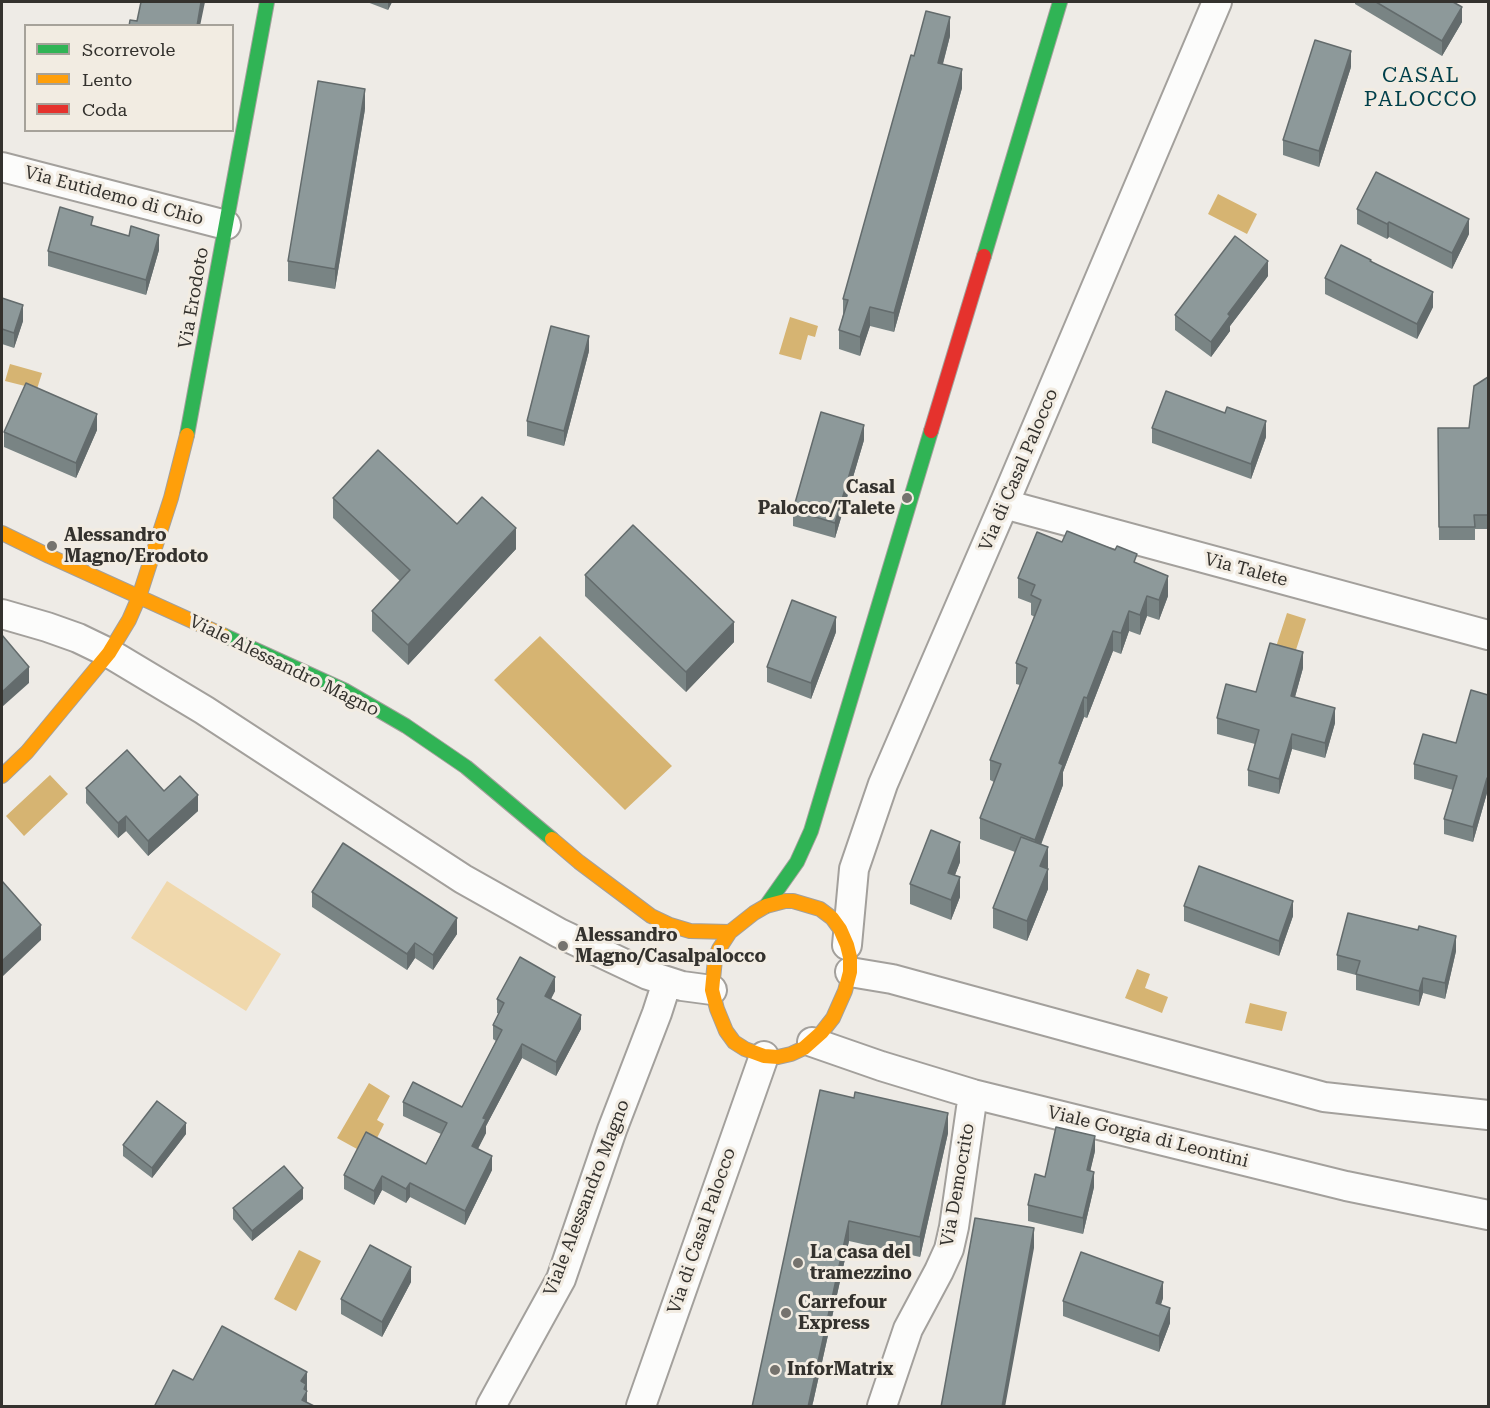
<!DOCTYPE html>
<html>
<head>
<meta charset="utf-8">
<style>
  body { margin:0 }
  #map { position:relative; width:1490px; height:1408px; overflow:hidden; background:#eeebe6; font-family:"Roboto Serif",serif }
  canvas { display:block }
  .frame { position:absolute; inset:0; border:3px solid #34322e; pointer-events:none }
  .legend { position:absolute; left:24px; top:24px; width:210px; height:108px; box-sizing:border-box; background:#f2ece2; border:2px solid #a6a29a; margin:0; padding:8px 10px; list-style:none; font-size:18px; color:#34322e }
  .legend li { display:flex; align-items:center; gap:12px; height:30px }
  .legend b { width:30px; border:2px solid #a6a29a }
</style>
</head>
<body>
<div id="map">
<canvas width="1490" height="1408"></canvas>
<div class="frame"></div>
<ul class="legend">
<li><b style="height:8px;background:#30b455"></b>Scorrevole</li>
<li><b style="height:8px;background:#ff9f0a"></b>Lento</li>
<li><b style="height:8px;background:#e5322d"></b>Coda</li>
</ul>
</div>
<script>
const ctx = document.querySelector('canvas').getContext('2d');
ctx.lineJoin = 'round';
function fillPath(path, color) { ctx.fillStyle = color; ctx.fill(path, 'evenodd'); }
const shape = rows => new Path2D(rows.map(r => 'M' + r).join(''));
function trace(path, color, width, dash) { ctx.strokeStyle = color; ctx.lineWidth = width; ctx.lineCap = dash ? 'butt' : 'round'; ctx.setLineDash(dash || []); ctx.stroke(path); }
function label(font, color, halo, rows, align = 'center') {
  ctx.font = font + ' "Roboto Serif",serif'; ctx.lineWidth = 6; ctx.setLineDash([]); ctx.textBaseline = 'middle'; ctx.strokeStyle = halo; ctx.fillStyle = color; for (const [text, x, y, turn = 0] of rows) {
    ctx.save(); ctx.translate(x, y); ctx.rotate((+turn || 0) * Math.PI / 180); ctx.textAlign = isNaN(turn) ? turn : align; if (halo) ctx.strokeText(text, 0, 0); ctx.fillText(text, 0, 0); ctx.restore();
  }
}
const green = shape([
  [167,881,281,954,246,1011,131,938]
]);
const water = shape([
  [1218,194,1257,214,1247,234,1208,214],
  [790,317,818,326,815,337,808,335,801,360,779,354],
  [10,364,42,373,37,389,5,381],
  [1287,613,1306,619,1293,659,1274,653],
  [540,636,672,766,625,810,494,680],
  [50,775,68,794,24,836,6,816],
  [1137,969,1150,974,1145,988,1168,997,1162,1013,1125,998],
  [1250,1003,1287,1012,1282,1031,1245,1023],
  [369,1083,390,1096,377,1120,384,1124,377,1138,361,1141,357,1149,337,1138],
  [299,1250,321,1261,296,1311,274,1299]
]);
const street = shape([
  [2,167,226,225],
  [1004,504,1488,635],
  [2,614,47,627,78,638,109,653,204,710,463,879,559,933,648,975,682,986,712,990],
  [847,945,854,869,883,784,1004,504,1217,2],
  [850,972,892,979,1324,1097,1488,1115],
  [812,1042,881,1066,973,1094,1346,1186,1488,1215],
  [491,1406,561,1279,612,1130,657,1013,667,982],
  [641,1406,764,1056],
  [882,1406,908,1329,939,1271,949,1249,954,1227,973,1094]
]);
const fast = shape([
  [984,256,1060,2],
  [187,435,267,2],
  [223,635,344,690,406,726,466,767,552,839],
  [766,906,797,862,811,831,931,431]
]);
const slow = shape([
  [2,533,49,556,223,635],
  [2,776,27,752,109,653,129,620,139,597,171,498,187,435],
  [552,839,579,862,651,916,670,925,690,931,730,932],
  [766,906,754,913,730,932,719,949,715,959,712,990,717,1009,726,1031,734,1042,745,1049,764,1056,778,1057,791,1054,804,1048,822,1032,833,1018,845,991,850,972,850,957,847,945,840,929,832,918,820,909,793,901,785,901,766,906]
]);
const jam = shape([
  [931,431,984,256]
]);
const wall = shape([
  [367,2,392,2,388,10],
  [1355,2,1453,2,1462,22,1442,56,1355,4],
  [950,36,943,64,962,88,894,332,870,326,860,356,839,349,839,330,843,315,843,299,914,56],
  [1351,67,1319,167,1283,155,1283,140],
  [365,109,335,289,288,281,288,261],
  [1357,209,1469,234,1452,269,1389,237,1387,239,1357,224],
  [93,225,159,250,146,295,48,266,48,251],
  [1371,261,1433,307,1417,339,1325,294,1325,278],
  [1268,276,1230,326,1230,331,1211,357,1175,330,1175,315],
  [2,298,23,321,14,348,2,344],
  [589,351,564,446,527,436,527,421],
  [1488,377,1488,529,1475,529,1475,540,1439,540,1438,428,1469,428],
  [1152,428,1266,437,1251,479,1152,443],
  [97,430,76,478,4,447,4,432],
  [864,440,835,538,793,526,793,510],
  [333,498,457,524,516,549,408,665,372,631,372,611,400,581,333,518],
  [1137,563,1168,596,1159,620,1147,616,1140,635,1129,631,1121,654,1113,651,1087,718,1084,717,1063,772,1063,785,1041,845,1048,867,1048,889,1027,941,993,928,993,908,1015,852,980,839,980,818,994,782,990,780,990,760,1020,685,1016,684,1016,663,1035,617,1031,615,1031,603,1018,598,1018,578],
  [585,575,734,642,686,692,585,596],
  [836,632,811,699,767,682,767,667],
  [1303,668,1295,697,1335,723,1325,758,1292,749,1279,794,1248,786,1248,770,1255,744,1217,734,1217,718,1256,692],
  [1488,695,1488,793,1487,793,1473,842,1444,834,1444,819,1453,790,1414,779,1414,764,1456,743],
  [86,788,164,791,198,811,148,856,126,831,118,838,86,803],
  [960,862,955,875,960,897,951,920,910,904,910,884],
  [312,892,457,934,433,970,415,958,407,970,312,907],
  [1184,906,1293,916,1279,956,1184,921],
  [1456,951,1445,999,1423,993,1419,1006,1356,990,1356,975,1337,970,1337,955],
  [555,991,551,999,581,1029,556,1076,522,1058,486,1126,486,1133,478,1149,492,1170,465,1225,410,1197,406,1203,382,1190,374,1205,344,1189,344,1175,426,1164,441,1134,403,1116,403,1102,462,1107,496,1041,493,1039,493,1025,499,1014,497,1013,497,999],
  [854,1098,948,1133,920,1257,849,1241,812,1407],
  [186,1134,152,1178,123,1156,123,1145],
  [1095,1151,1090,1171,1094,1187,1083,1234,1028,1221,1028,1205,1045,1177],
  [303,1199,252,1241,233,1219,233,1208],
  [411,1282,382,1337,341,1314,341,1299],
  [1163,1298,1161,1305,1170,1323,1159,1352,1063,1316,1063,1301]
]);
const shadedWall = shape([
  [201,2,205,2,200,26,197,26],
  [388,2,392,2,388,10],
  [1462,7,1462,22,1442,56,1442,41],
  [950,17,950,36,938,82,938,63],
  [1351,51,1351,67,1319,167,1319,151],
  [962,69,962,88,894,332,894,313],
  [365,89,365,109,335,289,335,269],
  [1469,219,1469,234,1452,269,1452,253],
  [1389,222,1389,237,1387,239,1387,224],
  [159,235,159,250,146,295,146,280],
  [1268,261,1268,276,1230,326,1230,331,1211,357,1211,342,1228,314],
  [1433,292,1433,307,1417,339,1417,324],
  [23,305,23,321,14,348,14,333],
  [870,307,870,326,860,356,860,337],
  [589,336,589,351,564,446,564,431],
  [97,414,97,430,76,478,76,463],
  [1266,421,1266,437,1251,479,1251,464],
  [864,425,864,440,835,538,835,523],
  [516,528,516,549,408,665,408,645],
  [1168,576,1168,596,1159,620,1159,600],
  [1147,596,1147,616,1140,635,1140,615],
  [1129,611,1129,631,1121,654,1121,633],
  [836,617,836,632,811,699,811,683],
  [734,622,734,642,686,692,686,672],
  [1113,631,1113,651,1087,718,1087,698],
  [1303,652,1303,668,1291,711,1291,696],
  [29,667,29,683,2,707,2,692],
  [1084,697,1084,717,1063,772,1063,785,1035,860,1035,840,1059,763],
  [1335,708,1335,723,1325,758,1325,743],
  [1292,734,1292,749,1279,794,1279,779],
  [1487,778,1487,793,1473,842,1473,827],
  [198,795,198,811,148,856,148,841],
  [126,816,126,831,118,838,118,823],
  [960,842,960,862,948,893,948,873],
  [1048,847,1048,867,1040,886,1040,866],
  [1048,869,1048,889,1027,941,1027,921],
  [960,877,960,897,951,920,951,900],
  [1293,901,1293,916,1279,956,1279,941],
  [457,918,457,934,433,970,433,955],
  [41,925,41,940,2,977,2,961],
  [1456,936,1456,951,1445,999,1445,983],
  [415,943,415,958,407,970,407,954],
  [555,977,555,991,545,1010,545,996],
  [1423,978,1423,993,1419,1006,1419,991],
  [581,1015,581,1029,556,1076,556,1062],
  [522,1044,522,1058,486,1126,486,1133,472,1160,472,1146,483,1118],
  [948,1113,948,1133,920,1257,920,1237],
  [186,1123,186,1134,152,1178,152,1168],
  [1095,1136,1095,1151,1087,1185,1087,1170],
  [492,1156,492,1170,465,1225,465,1211],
  [1094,1172,1094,1187,1083,1234,1083,1218],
  [382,1176,382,1190,374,1205,374,1191],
  [410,1183,410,1197,406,1203,406,1189],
  [303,1188,303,1199,252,1241,252,1231],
  [849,1221,849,1241,812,1407,808,1407],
  [1034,1228,1034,1248,1005,1407,1002,1407],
  [411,1267,411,1282,382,1337,382,1322],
  [1163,1282,1163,1298,1156,1318,1156,1303],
  [1170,1308,1170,1323,1159,1352,1159,1336],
  [307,1372,307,1407,302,1407,301,1381]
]);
const building = shape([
  [141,2,201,2,197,26,129,26,130,20,137,21,141,2],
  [1376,2,1453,2,1462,7,1442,41,1376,2],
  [926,11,950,17,938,63,962,69,894,313,870,307,860,337,839,330,848,300,843,299,911,55,914,56,926,11],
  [1315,40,1351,51,1319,151,1283,140,1315,40],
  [318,81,365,89,335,269,288,261,318,81],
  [1376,172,1469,219,1452,253,1389,222,1387,224,1357,209,1376,172],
  [60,207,93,217,91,225,129,236,131,226,159,235,146,280,48,251,60,207],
  [1235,236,1268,261,1228,314,1230,316,1211,342,1175,315,1235,236],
  [1341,245,1371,260,1370,261,1433,292,1417,324,1325,278,1341,245],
  [2,298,23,305,14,333,2,329,2,298],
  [551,326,589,336,564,431,527,421,551,326],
  [1488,377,1488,515,1474,515,1475,527,1439,527,1438,428,1469,428,1474,386,1488,377],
  [26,383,97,414,76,463,4,432,26,383],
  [1166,391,1225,413,1227,407,1266,421,1251,464,1152,428,1166,391],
  [821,412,864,425,835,523,793,510,821,412],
  [378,450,457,524,482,497,516,528,408,645,372,611,410,570,333,498,378,450],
  [633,525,734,622,686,672,585,575,633,525],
  [1067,531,1115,550,1117,546,1137,554,1134,562,1168,576,1159,600,1147,596,1140,615,1129,611,1121,633,1113,631,1087,698,1084,697,1059,763,1063,765,1035,840,980,818,1001,764,990,760,1027,668,1016,663,1041,600,1031,595,1035,585,1018,578,1037,532,1062,542,1067,531],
  [792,600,836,617,811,683,767,667,792,600],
  [2,635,29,667,2,692,2,635],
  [1270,643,1303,652,1291,696,1335,708,1325,743,1292,734,1279,779,1248,770,1259,730,1217,718,1226,684,1256,692,1270,643],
  [1471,690,1488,695,1488,778,1487,778,1473,827,1444,819,1457,776,1414,764,1423,734,1456,743,1471,690],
  [127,750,164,791,180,776,198,795,148,841,126,816,118,823,86,788,127,750],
  [931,830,960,842,948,873,960,877,951,900,910,884,931,830],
  [1021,837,1048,847,1040,866,1048,869,1027,921,993,908,1021,837],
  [343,843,457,918,433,955,415,943,407,954,312,892,343,843],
  [1199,866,1293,901,1279,941,1184,906,1199,866],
  [2,881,41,925,2,961,2,881],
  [1348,913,1418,930,1419,926,1456,936,1445,983,1423,978,1419,991,1356,974,1360,961,1337,955,1348,913],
  [520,957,555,977,545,996,581,1015,556,1062,522,1044,483,1118,486,1119,472,1146,492,1156,465,1211,410,1183,406,1189,382,1176,374,1191,344,1175,366,1132,426,1164,447,1123,403,1102,413,1082,462,1107,502,1030,493,1025,504,1003,497,999,520,957],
  [820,1090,854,1098,855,1092,948,1113,920,1237,849,1221,808,1407,752,1407,820,1090],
  [157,1101,186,1123,152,1168,123,1145,157,1101],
  [1056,1127,1095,1136,1087,1170,1094,1172,1083,1218,1028,1205,1035,1174,1045,1177,1056,1127],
  [284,1166,303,1188,252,1231,233,1208,284,1166],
  [975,1218,1034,1228,1002,1407,941,1407,975,1218],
  [370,1245,411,1267,382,1322,341,1299,370,1245],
  [1081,1252,1163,1282,1156,1303,1170,1308,1159,1336,1063,1301,1081,1252],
  [222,1326,307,1372,301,1381,306,1384,304,1389,307,1391,302,1400,316,1407,154,1407,173,1370,193,1380,222,1326]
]);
const markers = [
  [907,498,6,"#75736e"],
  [52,546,6,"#75736e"],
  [563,946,6,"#75736e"],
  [798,1263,6,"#75736e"],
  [786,1313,6,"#75736e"],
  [775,1370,6,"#75736e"]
];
const streetNames = [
  ["Via Eutidemo di Chio",114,196,15],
  ["Via Erodoto",194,298,-80],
  ["Via di Casal Palocco",1019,470,-67],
  ["Via Talete",1246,570,15],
  ["Viale Alessandro Magno",284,666,26],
  ["Viale Gorgia di Leontini",1148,1137,14],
  ["Via Democrito",958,1185,-80],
  ["Viale Alessandro Magno",587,1198,-69],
  ["Via di Casal Palocco",702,1231,-71]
];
const poiNames = [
  ["Casal",895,488,"right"],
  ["Palocco/Talete",895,509,"right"],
  ["Alessandro",64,536],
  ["Magno/Erodoto",64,557],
  ["Alessandro",575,936],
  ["Magno/Casalpalocco",575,957],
  ["La casa del",810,1253],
  ["tramezzino",810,1274],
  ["Carrefour",798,1303],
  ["Express",798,1324],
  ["InforMatrix",787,1370]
];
const quarterNames = [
  ["CASAL",1421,76],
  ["PALOCCO",1421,100]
];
fillPath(green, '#f0d8ac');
fillPath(water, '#d6b472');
trace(street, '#a3a09c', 32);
trace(fast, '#a3a09c', 16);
trace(slow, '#a3a09c', 16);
trace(jam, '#a3a09c', 16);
trace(street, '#fcfcfb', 28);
trace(fast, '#30b455', 14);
trace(slow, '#ff9f0a', 14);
trace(jam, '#e5322d', 14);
fillPath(wall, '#798484');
fillPath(shadedWall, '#636b6c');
fillPath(building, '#8d999a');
trace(building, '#636b6c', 1.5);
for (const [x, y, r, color] of markers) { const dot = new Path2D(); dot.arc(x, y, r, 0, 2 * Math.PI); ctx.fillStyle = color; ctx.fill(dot); trace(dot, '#f2ece2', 2); }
label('18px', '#34322e', '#f2ece2', streetNames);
label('bold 18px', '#34322e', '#f2ece2', poiNames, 'left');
ctx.letterSpacing = '1.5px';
label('21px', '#003f4a', '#f2ece2', quarterNames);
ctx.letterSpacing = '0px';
</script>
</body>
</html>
